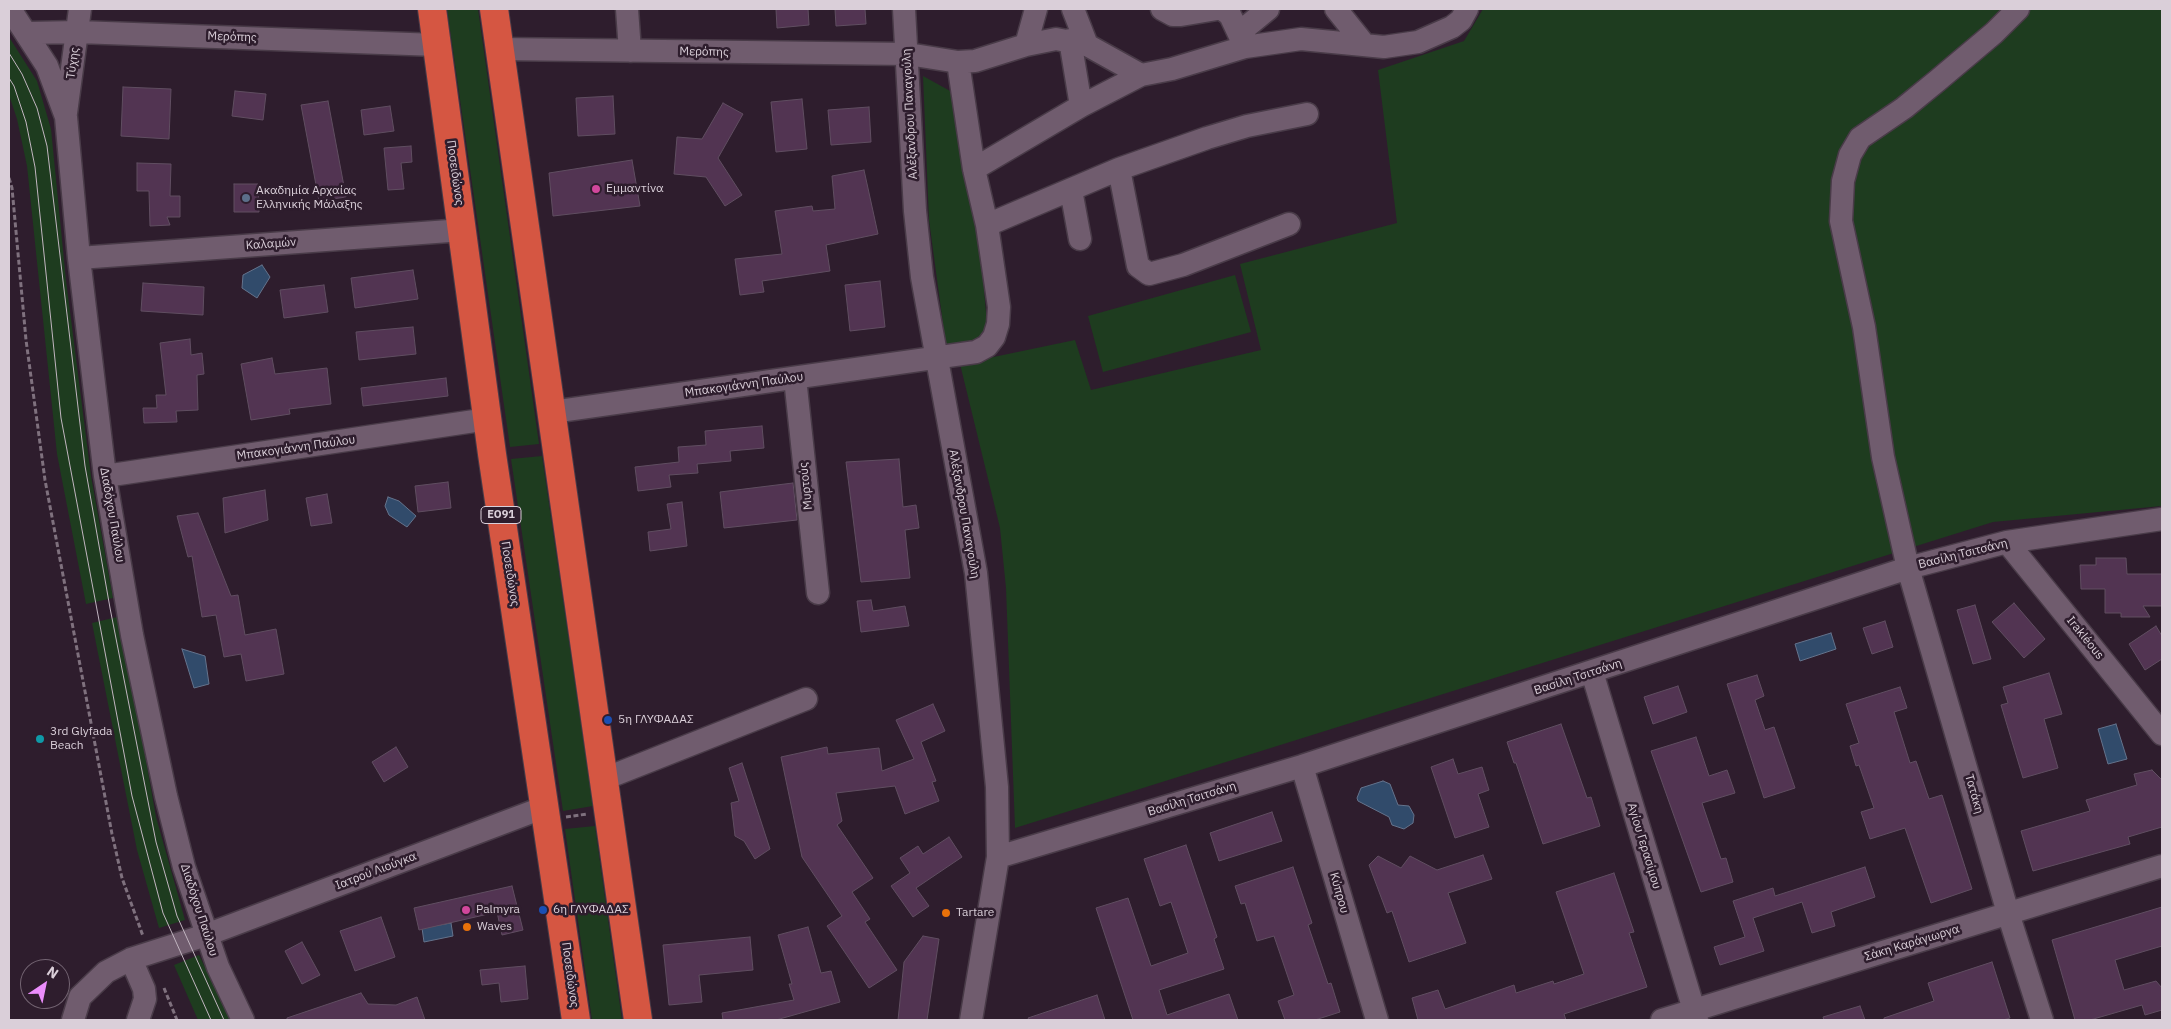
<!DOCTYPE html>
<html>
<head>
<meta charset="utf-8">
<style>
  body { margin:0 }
  #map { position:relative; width:2171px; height:1029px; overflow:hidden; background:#2e1d2d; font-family:"IBM Plex Sans",sans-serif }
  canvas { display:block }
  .frame { position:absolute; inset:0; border:10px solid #dacfd9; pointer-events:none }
  .north { position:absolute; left:20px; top:959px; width:50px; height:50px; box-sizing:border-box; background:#2e1d2d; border:1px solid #736472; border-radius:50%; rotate:34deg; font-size:14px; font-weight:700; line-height:20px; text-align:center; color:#dacfd9 }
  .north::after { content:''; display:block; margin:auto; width:18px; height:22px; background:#eb8dfb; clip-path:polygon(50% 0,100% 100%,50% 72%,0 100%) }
</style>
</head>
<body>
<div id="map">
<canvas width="2171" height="1029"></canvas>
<div class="frame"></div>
<div class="north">N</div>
</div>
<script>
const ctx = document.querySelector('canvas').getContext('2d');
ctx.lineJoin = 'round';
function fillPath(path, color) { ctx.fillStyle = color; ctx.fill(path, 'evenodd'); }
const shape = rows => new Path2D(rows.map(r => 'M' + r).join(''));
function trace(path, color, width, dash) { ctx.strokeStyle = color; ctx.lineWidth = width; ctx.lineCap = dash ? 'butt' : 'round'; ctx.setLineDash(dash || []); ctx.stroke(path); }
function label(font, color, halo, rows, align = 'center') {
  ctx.font = font + ' "IBM Plex Sans",sans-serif'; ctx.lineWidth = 5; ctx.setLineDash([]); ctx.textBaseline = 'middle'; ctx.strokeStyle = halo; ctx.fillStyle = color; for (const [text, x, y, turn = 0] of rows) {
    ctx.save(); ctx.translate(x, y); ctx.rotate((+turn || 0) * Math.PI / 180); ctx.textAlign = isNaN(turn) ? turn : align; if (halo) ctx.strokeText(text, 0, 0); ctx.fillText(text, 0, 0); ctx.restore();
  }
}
const green = shape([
  [447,9,478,9,539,444,510,447],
  [1483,9,2162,9,2162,506,1993,522,1015,828,1006,588,1000,528,960,364,1075,340,1091,390,1261,350,1240,264,1397,223,1378,70,1464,41],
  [9,37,37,81,51,129,66,280,91,476,113,598,86,604,57,454,27,166,17,119,9,95],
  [923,76,952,92,978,222,988,335,977,345,946,346,929,220],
  [1235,275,1251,332,1103,372,1088,316],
  [542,456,593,806,563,811,511,459],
  [117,617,140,727,156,817,185,920,159,928,137,850,92,623],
  [595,826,610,934,622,1020,592,1020,565,829],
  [199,955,231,1020,198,1020,174,965]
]);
const water = shape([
  [262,265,270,277,257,298,242,288,243,275,262,265],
  [388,497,399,501,416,516,407,527,389,515,385,506,388,497],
  [1831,633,1836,649,1800,661,1795,644,1831,633],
  [182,649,205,656,209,684,194,688,182,649],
  [2116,724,2127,759,2108,764,2098,729,2116,724],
  [1383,781,1390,784,1398,805,1409,806,1414,815,1413,823,1404,829,1392,825,1389,817,1358,801,1357,798,1361,788,1383,781],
  [451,923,453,936,424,942,422,928,451,923]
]);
const building = shape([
  [776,9,808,9,809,25,777,28,776,9],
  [835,9,865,9,866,24,836,26,835,9],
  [123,87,171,89,169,139,121,136,123,87],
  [235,91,266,94,263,120,232,116,235,91],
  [613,96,615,134,578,136,576,98,613,96],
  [802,99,807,149,776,152,771,102,802,99],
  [328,101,346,197,319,201,301,105,328,101],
  [723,103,743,114,718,158,742,195,725,206,706,177,674,174,677,137,702,139,723,103],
  [390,106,394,131,364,135,361,110,390,106],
  [869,107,871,142,831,145,828,110,869,107],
  [411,146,412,162,401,163,404,189,388,190,384,148,411,146],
  [632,160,640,206,553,216,549,173,632,160],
  [137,163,171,164,170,196,180,196,180,217,167,217,170,225,150,226,149,191,137,191,137,163],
  [864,170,878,234,826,245,830,271,762,281,764,292,740,295,735,259,782,254,775,211,812,206,813,211,835,209,832,176,864,170],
  [234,184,258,184,259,212,234,212,234,184],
  [413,270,418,299,355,308,351,278,413,270],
  [880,281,885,327,850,331,845,285,880,281],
  [143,283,204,287,203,315,141,311,143,283],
  [324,285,328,312,284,318,280,290,324,285],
  [413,327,416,354,359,360,356,332,413,327],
  [190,339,191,355,202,353,204,374,197,375,198,410,176,411,177,422,144,423,143,408,157,408,156,395,166,395,160,343,190,339],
  [272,358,275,374,327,368,331,404,289,409,290,414,251,420,241,364,272,358],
  [446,378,448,396,363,406,361,388,446,378],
  [762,426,764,448,730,451,731,461,697,464,698,473,669,475,671,487,638,491,635,467,679,462,678,447,706,445,705,431,762,426],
  [899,459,903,507,916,505,919,528,905,530,910,578,861,582,846,462,899,459],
  [448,482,451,508,418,512,415,486,448,482],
  [793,483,797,520,724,528,720,492,793,483],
  [265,490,268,520,225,533,223,498,265,490],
  [327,494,332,523,311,526,306,498,327,494],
  [682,502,687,546,650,551,648,532,671,529,667,504,682,502],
  [198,513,231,596,238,595,245,635,276,629,284,674,246,681,241,654,224,657,216,615,202,617,192,556,188,557,177,516,198,513],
  [2096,558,2126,558,2127,574,2162,574,2162,606,2143,606,2150,617,2121,617,2121,613,2105,613,2105,589,2081,589,2080,565,2096,565,2096,558],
  [871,600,873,611,905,606,909,626,861,632,857,601,871,600],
  [2014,603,2045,639,2024,658,1992,622,2014,603],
  [1975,605,1991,659,1973,664,1957,610,1975,605],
  [1885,621,1893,647,1872,654,1863,628,1885,621],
  [2156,626,2162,636,2162,659,2145,670,2129,644,2156,626],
  [2049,673,2062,714,2044,719,2058,768,2023,778,2001,705,2008,703,2003,687,2049,673],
  [1757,675,1764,696,1755,700,1765,730,1774,727,1795,788,1764,798,1727,684,1757,675],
  [1678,686,1687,712,1653,724,1644,697,1678,686],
  [1900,687,1907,708,1894,712,1910,763,1916,761,1929,799,1942,795,1972,889,1931,903,1905,828,1870,839,1861,812,1874,808,1859,765,1856,766,1850,746,1859,743,1846,704,1900,687],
  [933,704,945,731,921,742,936,781,932,782,939,801,905,814,895,786,836,793,842,821,837,825,873,878,852,892,870,919,865,922,897,970,869,988,827,926,842,916,802,857,781,757,827,747,828,754,879,748,882,771,914,759,896,720,933,704],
  [1561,724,1587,798,1591,797,1600,826,1543,844,1516,763,1514,763,1507,742,1561,724],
  [1696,737,1709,776,1727,770,1735,793,1702,803,1721,859,1726,858,1733,882,1701,892,1651,751,1696,737],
  [396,747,408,767,384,782,372,762,396,747],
  [1453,759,1458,774,1482,767,1489,790,1478,794,1489,827,1455,838,1431,767,1453,759],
  [742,763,770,849,755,859,744,841,735,836,731,803,739,801,729,768,742,763],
  [2152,770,2162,780,2162,827,2128,837,2130,844,2033,871,2021,831,2090,811,2086,800,2137,785,2134,774,2152,770],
  [1272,812,1282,841,1219,861,1210,833,1272,812],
  [949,837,962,857,916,888,929,906,913,917,891,886,910,873,900,858,918,846,923,854,949,837],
  [1186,845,1217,937,1214,939,1224,969,1159,990,1167,1015,1229,994,1238,1020,1133,1020,1096,908,1128,898,1151,966,1188,953,1171,902,1160,906,1144,859,1186,845],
  [1483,855,1492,879,1448,893,1466,943,1409,962,1392,911,1387,913,1369,865,1378,856,1401,868,1410,856,1437,870,1483,855],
  [1293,867,1312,923,1308,925,1328,984,1331,983,1340,1012,1315,1020,1285,1020,1278,1001,1294,995,1274,936,1257,941,1245,903,1241,904,1235,886,1293,867],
  [1865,867,1875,897,1831,912,1835,926,1812,933,1802,902,1753,918,1764,951,1720,965,1714,947,1745,937,1733,901,1773,888,1775,896,1865,867],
  [1614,873,1634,932,1629,933,1647,987,1564,1014,1566,1020,1418,1020,1412,998,1438,990,1445,1009,1514,985,1516,993,1553,981,1554,984,1584,974,1556,892,1614,873],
  [512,886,523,930,502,935,497,912,419,930,414,908,512,886],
  [2162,907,2162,946,2115,960,2124,990,2156,981,2162,988,2162,1010,2145,1015,2142,1005,2090,1020,2075,1020,2052,940,2162,907],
  [381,917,395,957,355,971,340,931,381,917],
  [808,927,821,973,831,971,840,1002,776,1020,723,1020,722,1013,794,1000,789,984,792,984,778,935,808,927],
  [923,936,939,939,927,1020,898,1020,904,962,923,936],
  [750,937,753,970,699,975,702,1002,669,1005,663,945,750,937],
  [302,942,320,975,302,984,285,951,302,942],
  [1992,962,2010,1018,2003,1020,1884,1020,1884,1018,1934,1001,1928,983,1992,962],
  [525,966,528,999,501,1002,499,983,482,985,480,970,525,966],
  [361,993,368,1004,396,1005,417,997,425,1020,287,1020,287,1018,361,993],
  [1097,995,1105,1020,1029,1020,1028,1018,1097,995],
  [1860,1006,1865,1020,1824,1020,1823,1017,1860,1006]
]);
const path = shape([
  [9,178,12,188,26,340,45,480,112,834,122,878,143,936],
  [566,817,587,814],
  [164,988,177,1020]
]);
const minor = shape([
  [10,9,47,66,66,117,79,258,105,476,132,635,166,796,184,867,218,967,243,1020],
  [627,9,630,51],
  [904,9,915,211,922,277,976,573,997,787,998,857,971,1020],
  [1073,9,1087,45],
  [1162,9,1173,15,1181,15,1217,9],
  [1222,9,1230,15,1245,47],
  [1336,9,1364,44],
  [2018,9,1994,33,1937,81,1904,108,1860,138,1850,155,1843,181,1841,221,1864,327,1883,457,1908,568,2008,913,2042,1020],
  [28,33,78,32,437,45],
  [1239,33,1268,9],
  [1070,40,1081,106,1141,75],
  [1026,45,1036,9],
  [500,49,908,54,958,62,975,61,1026,45,1056,39,1087,45,1141,75,1172,69,1245,47,1301,39,1384,47,1418,42,1452,27,1461,20,1467,9],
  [958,62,974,169,987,225],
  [66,113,80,9],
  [974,169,1081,106],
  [1119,169,1138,266,1149,274,1183,265,1289,224],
  [1071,190,1080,239],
  [79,258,463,230],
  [795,378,818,593],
  [552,412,976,352,987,346,994,337,998,324,999,307,987,225,1119,169,1207,138,1247,126,1307,114],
  [105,476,488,419],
  [2007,542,2162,734],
  [1592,672,1697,1020],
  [1302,766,1377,1020],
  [604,779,806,699],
  [998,857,1302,766,1908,568,2007,542,2162,519],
  [131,959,144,989,145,999,138,1020],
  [73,1020,80,997,106,972,131,959,206,935,545,807],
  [1662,1020,2162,866]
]);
const highway = shape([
  [432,9,492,454,576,1020],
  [494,9,638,1020]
]);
const tram = shape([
  [9,53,22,74,37,108,47,146,85,466,110,608,156,842,177,916,224,1020],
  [9,78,14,86,26,122,35,167,61,418,132,796,163,913,211,1020]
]);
const markers = [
  [596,189,5,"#d1479c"],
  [246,198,5,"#5c6f8a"],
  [608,720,5,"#1a4fb4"],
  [40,739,5,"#0f9aa8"],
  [466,910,5,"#d1479c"],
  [543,910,5,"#1a4fb4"],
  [946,913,5,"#e8710a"],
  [467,927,5,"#e8710a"]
];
const shields = [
  [501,515,40]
];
const shieldNames = [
  ["ΕΟ91",501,515]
];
const streetNames = [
  ["Μερόπης",232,37,2],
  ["Μερόπης",704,52,1],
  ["Τύχης",73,63,-82],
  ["Αλέξανδρου Παναγούλη",910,114,-93],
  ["Ποσειδώνος",455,173,82],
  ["Καλαμών",271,244,-4],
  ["Μπακογιάννη Παύλου",744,385,-8],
  ["Μπακογιάννη Παύλου",296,448,-8],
  ["Μυρτούς",806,486,-96],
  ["Αλέξανδρου Παναγούλη",964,514,80],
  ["Διαδόχου Παύλου",112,515,80],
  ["Βασίλη Τσιτσάνη",1963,554,-14],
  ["Ποσειδώνος",510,574,81],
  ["Irakléous",2085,638,51],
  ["Βασίλη Τσιτσάνη",1578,677,-18],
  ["Τατάκη",1974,794,74],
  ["Βασίλη Τσιτσάνη",1192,799,-17],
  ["Αγίου Γερασίμου",1644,846,73],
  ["Ιατρού Λιούγκα",376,871,-21],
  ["Κύπρου",1339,893,74],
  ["Διαδόχου Παύλου",199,910,72],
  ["Σάκη Καράγιωργα",1912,943,-17],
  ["Ποσειδώνος",570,975,82]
];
const poiNames = [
  ["Εμμαντίνα",606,189],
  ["Ακαδημία Αρχαίας",256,191],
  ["Ελληνικής Μάλαξης",256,205],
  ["5η ΓΛΥΦΑΔΑΣ",618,720],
  ["3rd Glyfada",50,732],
  ["Beach",50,746],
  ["Palmyra",476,910],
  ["6η ΓΛΥΦΑΔΑΣ",553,910],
  ["Tartare",956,913],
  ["Waves",477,927]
];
fillPath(green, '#1e3c1f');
fillPath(water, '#314b6b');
trace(water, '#64738c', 1);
fillPath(building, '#523452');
trace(building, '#604e61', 1);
trace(minor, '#493b48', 25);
trace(highway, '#493b48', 30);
trace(path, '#7f717e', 3, [5, 2.5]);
trace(minor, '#705c6e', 22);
trace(highway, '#d55642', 28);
trace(tram, '#c1b5c0', 1);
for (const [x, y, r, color] of markers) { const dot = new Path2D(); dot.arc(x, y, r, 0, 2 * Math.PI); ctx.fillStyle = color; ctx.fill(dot); trace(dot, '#2e1d2d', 2); }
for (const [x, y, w] of shields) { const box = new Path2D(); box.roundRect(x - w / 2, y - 8.5, w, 17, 4); ctx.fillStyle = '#2e1d2d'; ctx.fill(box); trace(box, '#dacfd9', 1); }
label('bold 11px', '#dacfd9', null, shieldNames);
label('12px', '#dacfd9', '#2e1d2d', streetNames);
label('12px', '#dacfd9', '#2e1d2d', poiNames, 'left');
</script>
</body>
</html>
